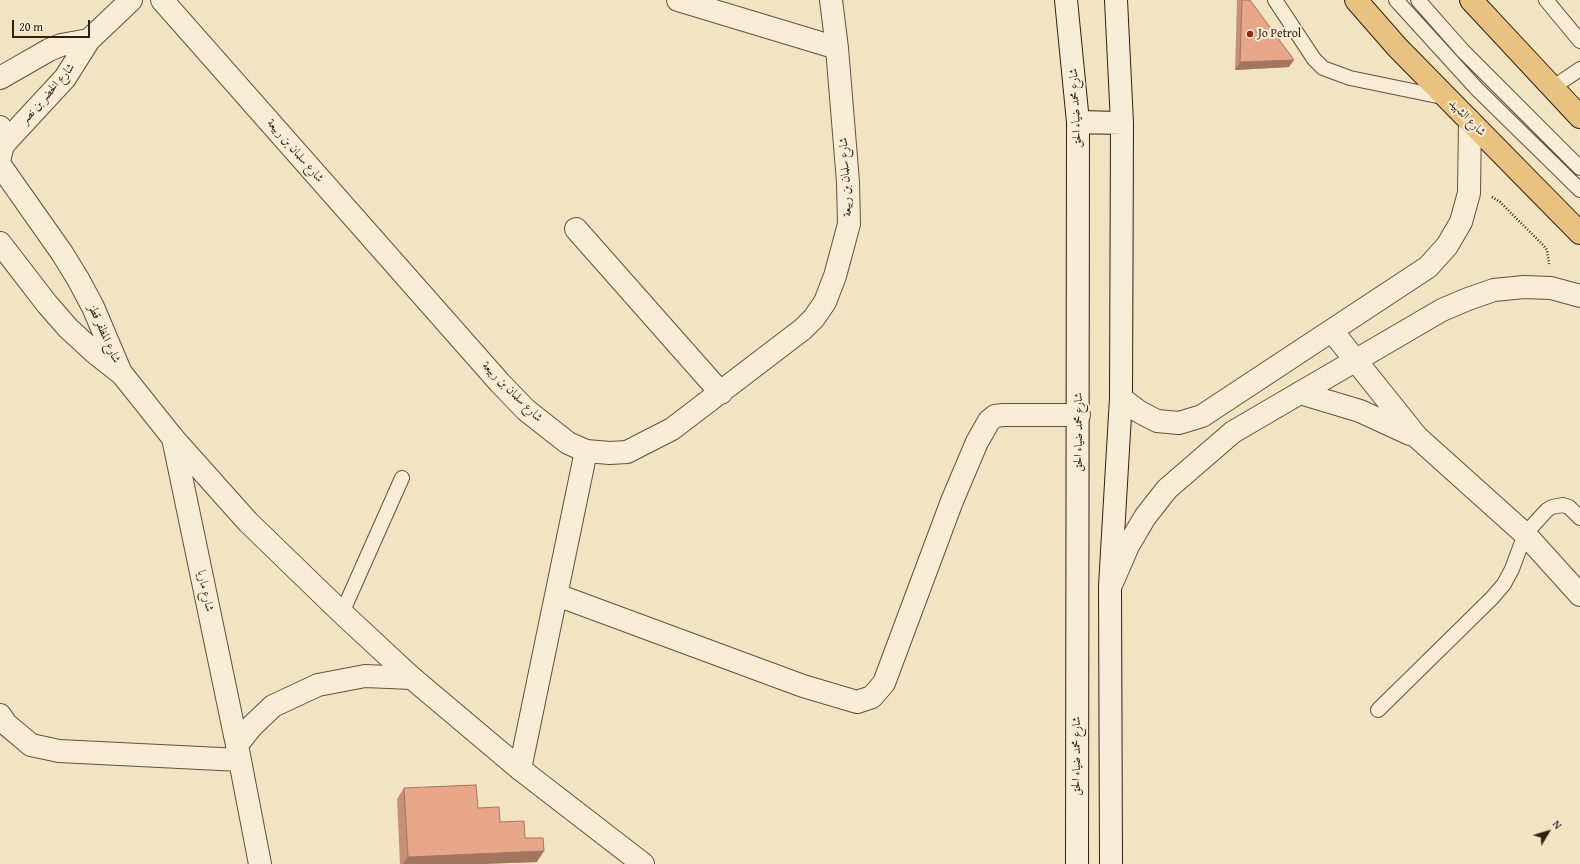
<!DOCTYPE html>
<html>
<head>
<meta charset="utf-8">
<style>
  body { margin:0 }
  #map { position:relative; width:1580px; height:864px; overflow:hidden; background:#f2e3c2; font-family:"Gentium Book Plus",serif }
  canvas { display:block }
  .north { position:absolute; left:1528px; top:812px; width:40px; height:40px; -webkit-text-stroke:3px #f7edd7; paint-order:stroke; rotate:52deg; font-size:11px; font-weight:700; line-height:16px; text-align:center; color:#302012 }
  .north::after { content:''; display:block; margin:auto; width:14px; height:18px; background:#302012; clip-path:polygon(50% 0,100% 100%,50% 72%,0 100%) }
  .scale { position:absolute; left:12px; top:20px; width:78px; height:18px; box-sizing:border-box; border:2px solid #302012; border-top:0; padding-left:5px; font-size:12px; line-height:14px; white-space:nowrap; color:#302012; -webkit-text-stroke:3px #f7edd7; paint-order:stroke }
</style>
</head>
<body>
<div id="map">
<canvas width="1580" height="864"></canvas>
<div class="north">N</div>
<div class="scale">20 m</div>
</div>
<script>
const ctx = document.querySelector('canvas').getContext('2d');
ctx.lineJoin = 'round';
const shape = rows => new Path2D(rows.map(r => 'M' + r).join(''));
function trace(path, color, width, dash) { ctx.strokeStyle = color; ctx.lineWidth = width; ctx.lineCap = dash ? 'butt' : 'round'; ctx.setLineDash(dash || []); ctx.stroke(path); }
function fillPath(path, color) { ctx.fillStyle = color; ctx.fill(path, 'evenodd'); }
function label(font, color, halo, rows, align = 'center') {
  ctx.font = font + ' "Gentium Book Plus",Amiri,serif'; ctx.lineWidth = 4; ctx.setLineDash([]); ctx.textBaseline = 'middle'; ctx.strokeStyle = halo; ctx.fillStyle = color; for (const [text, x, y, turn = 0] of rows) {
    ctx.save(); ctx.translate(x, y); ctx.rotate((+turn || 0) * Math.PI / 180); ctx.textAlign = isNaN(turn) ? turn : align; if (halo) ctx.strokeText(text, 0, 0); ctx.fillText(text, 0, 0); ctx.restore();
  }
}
const path = shape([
  [1492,197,1500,202,1543,245,1547,250,1549,264]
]);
const service = shape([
  [1275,0,1314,59,1323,68,1350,78,1447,98],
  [1396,0,1477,89,1580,190],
  [1418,0,1463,51,1580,168],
  [1546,0,1580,41],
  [1552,88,1580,69],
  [342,613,402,478],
  [1378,710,1492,598,1504,584,1512,569,1525,534,1547,510,1552,507,1563,505,1569,507,1580,518]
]);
const minor = shape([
  [162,0,500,383,526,410,568,443,586,451,610,453,627,452,672,429,803,329,814,318,825,302,835,276,849,224,848,182,837,48,831,0],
  [678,0,837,48],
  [0,78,49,50,61,45,89,40],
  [3,145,65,78,89,40,131,0],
  [576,229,721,393],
  [1332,331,1417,437,1525,534,1580,595],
  [1300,393,1360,411,1410,434],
  [173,438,237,745,260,864],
  [557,595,803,686,857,702,872,697,884,683,952,501,977,442,989,421,995,416,1003,415,1079,415],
  [0,715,6,724,31,745,59,751,240,760],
  [237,745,252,726,273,706,318,685,365,676,412,678],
  [520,769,586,451]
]);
const tertiary = shape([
  [0,127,3,145,0,157],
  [0,165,62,253,78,279,93,307,121,373],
  [0,243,47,304,68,328,94,352,122,374,173,438,248,522,342,613,412,678,520,769,643,864],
  [1121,398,1138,411,1157,421,1179,423,1202,416,1428,267,1447,246,1461,222,1469,193,1470,121],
  [1111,585,1128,546,1145,517,1167,489,1233,432,1442,310,1468,299,1494,290,1524,287,1551,288,1580,296]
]);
const secondary = shape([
  [1066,0,1078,122,1077,864],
  [1078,122,1122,123],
  [1111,864,1110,586,1121,398,1122,123,1116,0]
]);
const trunk = shape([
  [1356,0,1397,47,1580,233],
  [1471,0,1580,117]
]);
const wall = shape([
  [1237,0,1250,0,1289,67,1235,70],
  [404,788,478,808,500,822,537,862,480,864,400,864,397,799]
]);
const shadedWall = shape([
  [1294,60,1289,67,1235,70,1240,62],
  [544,851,537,862,480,864,403,864,408,857]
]);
const building = shape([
  [1242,0,1250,0,1294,60,1240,62,1242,0],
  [476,785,478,808,499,807,500,822,524,821,525,838,543,838,544,851,408,857,404,788,476,785]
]);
const markers = [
  [1250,34,4,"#8f2418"]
];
const poiNames = [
  ["Jo Petrol",1258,34]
];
const streetNames = [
  ["شارع الخضر بن نصر",48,94,-49],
  ["شارع محمد ضياء الحق",1076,108,-93],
  ["شارع الشهيد",1467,118,45],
  ["شارع سلمان بن ربيعة",295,151,49],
  ["شارع سلمان بن ربيعة",846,177,-93],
  ["شارع المظفر قطز",104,334,66],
  ["شارع سلمان بن ربيعة",512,392,45],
  ["شارع محمد ضياء الحق",1079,432,-90],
  ["شارع ماريا",205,591,78],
  ["شارع محمد ضياء الحق",1077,756,-90]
];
trace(service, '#60513e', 16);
trace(minor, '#60513e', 24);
trace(tertiary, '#60513e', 24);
trace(secondary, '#302012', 24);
trace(trunk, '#302012', 24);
trace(path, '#302012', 2.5, [1, 2]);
trace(service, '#f7edd7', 14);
trace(minor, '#f7edd7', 22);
trace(tertiary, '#f7edd7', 22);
trace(secondary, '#f7edd7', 22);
trace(trunk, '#e9c281', 22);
fillPath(wall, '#c79075');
fillPath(shadedWall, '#a2755f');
fillPath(building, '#e7a788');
trace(building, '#a2755f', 1);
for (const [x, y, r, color] of markers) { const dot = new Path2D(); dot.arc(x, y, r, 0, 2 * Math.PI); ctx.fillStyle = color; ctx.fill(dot); trace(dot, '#f7edd7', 1.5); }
label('12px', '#302012', '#f7edd7', poiNames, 'left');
label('12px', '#302012', '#f7edd7', streetNames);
</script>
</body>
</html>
